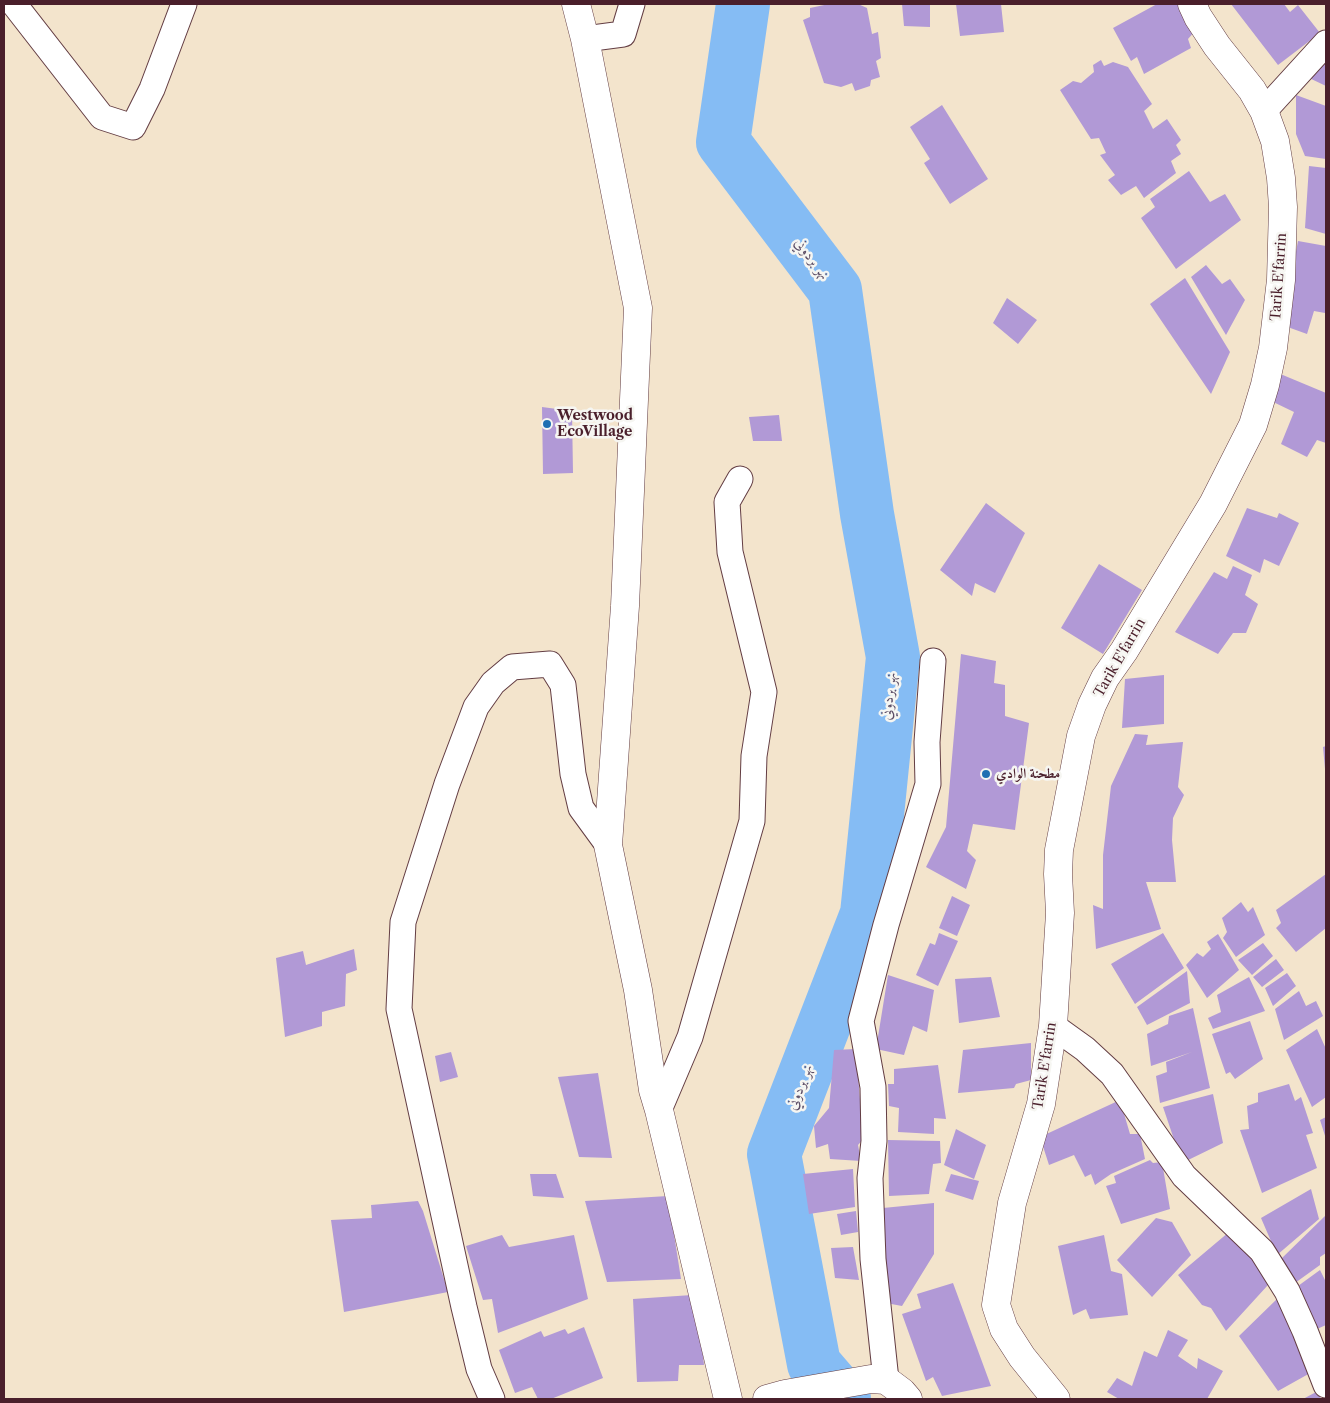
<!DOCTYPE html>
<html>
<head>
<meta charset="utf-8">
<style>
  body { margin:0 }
  #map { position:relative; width:1330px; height:1403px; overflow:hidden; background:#f3e4cc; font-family:"Libre Caslon Text",serif }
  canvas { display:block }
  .frame { position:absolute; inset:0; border:5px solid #4a1f2b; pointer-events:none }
</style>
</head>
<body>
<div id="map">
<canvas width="1330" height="1403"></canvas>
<div class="frame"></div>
</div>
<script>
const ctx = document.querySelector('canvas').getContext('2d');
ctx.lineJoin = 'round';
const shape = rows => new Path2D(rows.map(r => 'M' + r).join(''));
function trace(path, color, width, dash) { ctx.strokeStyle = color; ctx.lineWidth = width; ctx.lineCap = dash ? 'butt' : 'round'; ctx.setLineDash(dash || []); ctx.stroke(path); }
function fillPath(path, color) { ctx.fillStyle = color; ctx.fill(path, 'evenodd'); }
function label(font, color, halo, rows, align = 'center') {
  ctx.font = font + ' "Libre Caslon Text",Amiri,serif'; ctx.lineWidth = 5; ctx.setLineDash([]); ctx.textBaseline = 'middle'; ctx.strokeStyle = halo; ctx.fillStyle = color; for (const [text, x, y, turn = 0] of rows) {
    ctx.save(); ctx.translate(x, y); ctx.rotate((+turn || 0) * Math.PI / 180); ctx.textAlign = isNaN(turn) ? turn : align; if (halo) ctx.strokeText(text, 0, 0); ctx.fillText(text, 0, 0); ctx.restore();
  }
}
const river = shape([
  [743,4,723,142,835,290,867,514,893,657,867,914,774,1154,814,1364,844,1399]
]);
const building = shape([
  [829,4,858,4,867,8,872,34,878,32,881,58,876,61,880,77,871,80,870,86,855,91,852,83,841,87,824,83,803,20,810,17,810,8],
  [902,4,930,4,930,27,904,26],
  [956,4,1001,4,1004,32,960,36],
  [1157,4,1182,4,1196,30,1188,39,1191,48,1144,74,1137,57,1131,61,1113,28],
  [1231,4,1284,4,1290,12,1298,5,1320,33,1278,65],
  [1326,49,1326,86,1305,76],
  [1101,60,1104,66,1113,62,1128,67,1152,104,1144,111,1153,129,1167,119,1181,140,1176,145,1181,154,1171,161,1176,173,1144,198,1136,186,1121,195,1108,180,1115,175,1100,155,1106,153,1099,138,1091,139,1060,90,1073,81,1081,83,1094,72,1093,65],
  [1296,95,1326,106,1326,159,1305,156,1296,134],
  [942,105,988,179,950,204,924,163,930,159,910,127],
  [1309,166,1326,168,1326,234,1305,228],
  [1189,171,1210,202,1225,194,1241,220,1176,269,1141,218,1155,207,1150,199],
  [1298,241,1326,246,1326,309,1325,313,1314,311,1307,334,1282,325],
  [1206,265,1222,284,1230,279,1245,300,1226,335,1191,277],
  [1185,278,1230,352,1211,394,1150,304],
  [1007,298,1037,320,1018,344,993,323],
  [1278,373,1326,393,1326,443,1317,440,1307,457,1281,444,1294,412,1267,399],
  [542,407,572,411,573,473,543,474],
  [779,415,782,441,753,441,749,417],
  [986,503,1025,533,995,593,975,583,972,596,940,570],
  [1247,508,1277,518,1279,513,1299,523,1279,566,1264,559,1260,573,1226,556],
  [1099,564,1142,590,1103,654,1061,628],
  [1233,566,1252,575,1245,595,1258,604,1246,633,1233,633,1218,654,1175,632,1214,572,1227,579],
  [961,654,996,661,994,683,1005,685,1005,716,1029,723,1015,830,973,824,967,851,976,860,966,889,926,867,946,827],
  [1164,675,1164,724,1122,728,1125,679],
  [1135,734,1148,735,1146,745,1183,742,1178,787,1184,795,1173,818,1172,840,1176,882,1146,882,1161,929,1096,949,1093,905,1103,909,1103,855,1111,786],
  [1326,746,1326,769,1325,769,1323,747],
  [1326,874,1326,928,1296,952,1276,928,1281,923,1276,910],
  [952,896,970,905,957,936,939,928],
  [1241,902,1248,912,1253,907,1265,935,1236,957,1223,938,1227,932,1222,918],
  [939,933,958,941,938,986,916,975,930,943,935,945],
  [1163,933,1184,968,1135,1004,1111,964],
  [1218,934,1239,970,1207,998,1186,965,1197,953,1203,957,1211,949,1207,942],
  [1263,943,1273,956,1252,975,1238,960],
  [354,949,357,970,346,974,345,1006,322,1012,322,1026,285,1037,276,958,303,951,306,965],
  [1276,959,1284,970,1262,987,1253,977],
  [1187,971,1190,1003,1147,1025,1137,1007],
  [1287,973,1296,986,1273,1006,1265,988],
  [888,975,934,990,927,1032,913,1026,904,1055,876,1049],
  [991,977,1000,1017,959,1023,955,979],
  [1249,977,1265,1011,1213,1029,1208,1018,1221,1012,1217,995],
  [1299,991,1306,1006,1316,1001,1323,1016,1284,1040,1275,1009],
  [1193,1008,1210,1088,1160,1103,1156,1076,1167,1072,1166,1062,1192,1052,1151,1066,1147,1034,1168,1024,1169,1016],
  [1250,1021,1263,1059,1235,1079,1230,1072,1226,1074,1212,1034],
  [1317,1029,1326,1049,1326,1097,1312,1107,1286,1050],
  [1031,1043,1031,1080,1016,1084,1014,1088,958,1093,963,1050],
  [856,1049,861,1112,867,1112,866,1136,858,1145,861,1161,830,1159,828,1144,816,1148,814,1126,829,1108,834,1050],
  [451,1052,458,1077,440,1082,435,1056],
  [938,1065,946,1119,934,1118,934,1134,898,1132,899,1108,889,1106,888,1084,894,1084,894,1069],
  [598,1073,612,1158,579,1157,558,1077],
  [1289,1084,1295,1101,1301,1097,1313,1133,1306,1135,1317,1168,1262,1193,1240,1130,1249,1129,1247,1106,1258,1102,1258,1093],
  [1213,1094,1223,1143,1182,1163,1163,1107],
  [1120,1100,1130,1134,1140,1134,1145,1159,1111,1174,1095,1185,1091,1174,1085,1177,1074,1155,1049,1165,1040,1137],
  [1326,1117,1326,1139,1320,1120],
  [956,1129,986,1145,974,1179,944,1165],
  [888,1140,940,1141,941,1163,933,1164,929,1194,889,1196],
  [1150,1160,1153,1163,1162,1162,1170,1209,1121,1224,1106,1186,1116,1183,1114,1176],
  [853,1169,855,1207,809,1214,803,1174],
  [530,1174,556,1174,564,1198,533,1196],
  [951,1174,979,1181,973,1200,945,1191],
  [1311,1189,1319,1219,1277,1255,1261,1218],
  [668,1196,681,1279,607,1282,585,1201],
  [418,1201,423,1211,448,1292,344,1312,331,1220,372,1218,371,1205],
  [934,1203,934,1254,902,1306,886,1303,883,1208],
  [856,1211,858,1232,841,1235,837,1214],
  [1325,1216,1326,1219,1326,1253,1320,1257,1320,1265,1295,1283,1281,1259],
  [1156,1218,1172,1222,1191,1255,1152,1297,1117,1260],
  [1229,1232,1254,1254,1268,1285,1226,1331,1211,1308,1202,1305,1178,1275],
  [502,1235,509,1247,574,1235,588,1299,498,1333,492,1299,483,1300,466,1246],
  [1104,1235,1111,1271,1122,1274,1128,1315,1090,1319,1086,1309,1073,1315,1058,1246],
  [853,1247,859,1280,835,1278,831,1248],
  [1320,1270,1326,1282,1326,1325,1317,1329,1298,1286],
  [953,1283,991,1386,942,1396,933,1377,926,1381,902,1314,921,1308,917,1294],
  [692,1295,701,1337,704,1365,679,1365,678,1381,637,1382,633,1299],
  [1278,1298,1312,1372,1278,1391,1239,1336],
  [584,1327,603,1378,551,1399,538,1399,532,1387,515,1393,499,1350,541,1331,544,1337,565,1329,568,1334],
  [1168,1330,1188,1340,1178,1356,1197,1369,1198,1358,1223,1371,1207,1399,1119,1399,1107,1392,1117,1378,1132,1386,1144,1351,1157,1357],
  [1318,1391,1321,1399,1303,1399]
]);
const minor = shape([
  [14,4,102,117,133,127,152,89,184,4],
  [585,39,623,34,632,4],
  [1264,111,1326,43],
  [1053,1026,1085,1049,1112,1074,1184,1176,1262,1251,1287,1291,1305,1331,1326,1385],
  [659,1110,690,1037,752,821,754,756,764,692,730,552,727,502,740,479],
  [886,1380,873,1259,870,1178,874,1141,873,1087,861,1021,886,925,928,784,927,742,933,661],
  [492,1399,479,1369,464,1307,399,1009,403,922,447,784,476,707,493,683,512,667,550,664,563,685,573,774,581,808,608,845]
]);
const tertiary = shape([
  [576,4,585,39,638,308,625,606,608,845,638,990,653,1090,659,1110,728,1399],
  [767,1399,785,1394,871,1379,886,1380,902,1392,908,1399],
  [1056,1399,1022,1357,1004,1329,996,1305,1012,1203,1041,1104,1053,1026,1060,913,1058,874,1059,850,1081,736,1092,705,1105,678,1124,651,1213,504,1253,425,1265,385,1273,348,1281,280,1283,207,1281,178,1275,141,1264,111,1252,90,1217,46,1198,17,1192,4]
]);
const markers = [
  [547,424,5,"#1f6fb2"],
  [986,774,5,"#1f6fb2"]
];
const streetNames = [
  ["Tarik E'farrin",1279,277,-86],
  ["Tarik E'farrin",1120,658,-60],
  ["Tarik E'farrin",1045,1066,-81]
];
const poiNames = [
  ["Westwood",557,416],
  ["EcoVillage",557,432],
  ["مطحنة الوادي",996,774]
];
const waterNames = [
  ["نهر بردوني",812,259,53],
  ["نهر بردوني",889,696,-84],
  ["نهر بردوني",800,1087,-69]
];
trace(river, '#85bcf4', 54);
fillPath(building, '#b199d6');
trace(minor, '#633d43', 27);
trace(tertiary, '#633d43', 29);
trace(minor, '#fff', 25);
trace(tertiary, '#fff', 28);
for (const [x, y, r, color] of markers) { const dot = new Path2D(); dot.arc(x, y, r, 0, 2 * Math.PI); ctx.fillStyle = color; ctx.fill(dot); trace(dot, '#f6f6f2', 2); }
label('14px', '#4a1f2b', '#f6f6f2', streetNames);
label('bold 14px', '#4a1f2b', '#f6f6f2', poiNames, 'left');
label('italic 15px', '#5c4e67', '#f6f6f2', waterNames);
</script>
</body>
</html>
